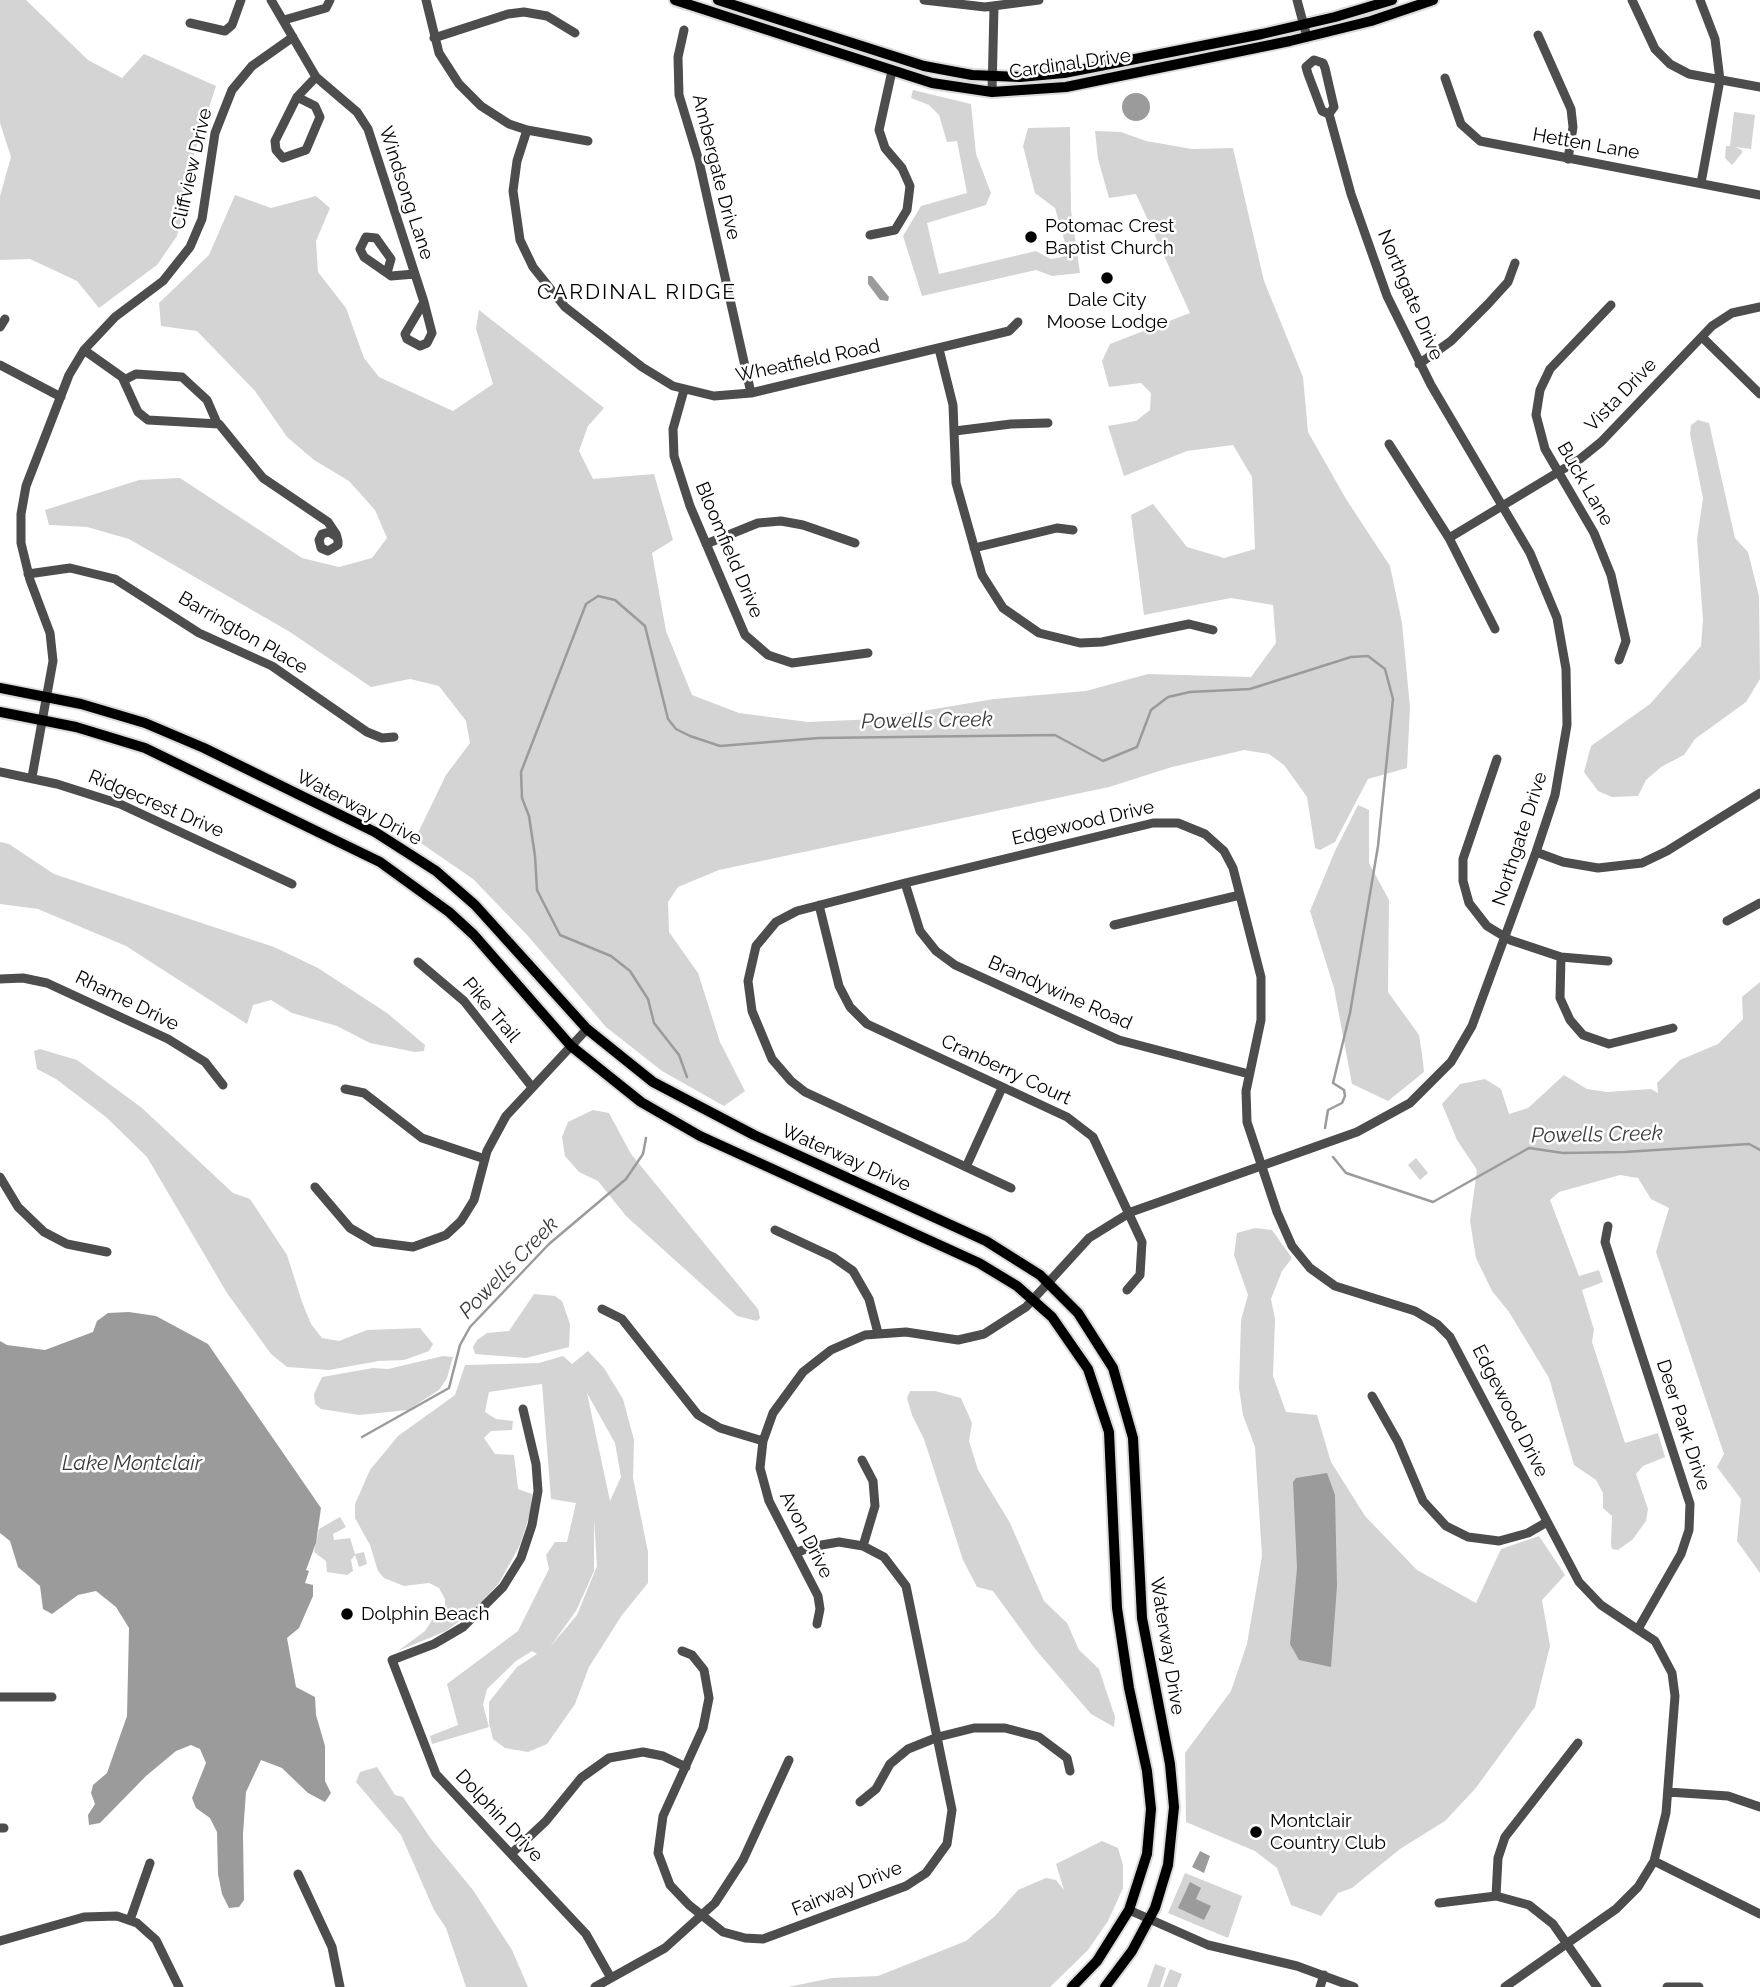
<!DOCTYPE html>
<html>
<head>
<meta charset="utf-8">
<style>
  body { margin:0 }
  canvas { display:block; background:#fff }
</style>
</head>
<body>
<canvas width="1760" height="1987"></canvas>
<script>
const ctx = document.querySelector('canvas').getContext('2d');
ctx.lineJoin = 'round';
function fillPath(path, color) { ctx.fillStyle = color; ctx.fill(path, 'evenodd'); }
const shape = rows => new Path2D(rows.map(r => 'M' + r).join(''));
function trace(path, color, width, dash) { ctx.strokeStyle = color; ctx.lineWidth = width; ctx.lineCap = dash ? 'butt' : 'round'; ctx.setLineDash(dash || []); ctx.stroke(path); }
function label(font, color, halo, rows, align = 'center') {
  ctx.font = font + ' Raleway,sans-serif'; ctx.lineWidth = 5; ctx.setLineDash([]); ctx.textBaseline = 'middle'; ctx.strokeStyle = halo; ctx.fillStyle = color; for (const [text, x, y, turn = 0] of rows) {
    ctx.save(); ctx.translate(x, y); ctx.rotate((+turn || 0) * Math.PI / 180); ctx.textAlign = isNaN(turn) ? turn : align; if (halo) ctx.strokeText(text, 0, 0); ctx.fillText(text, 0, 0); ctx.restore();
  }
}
const green = shape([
  [0,0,26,0,88,60,122,78,144,54,216,86,193,157,188,194,177,236,157,265,99,308,77,281,30,259,0,260,0,196,11,157,0,123],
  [913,90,971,104,976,154,991,193,986,205,927,223,939,274,1036,251,1051,259,1062,257,1066,246,1055,208,1035,193,1023,146,1028,128,1070,127,1071,210,1080,273,1052,276,1036,270,922,296,903,236,921,206,967,193,957,141,947,142,939,115,929,105,911,98],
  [1734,112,1755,115,1751,149,1735,147,1742,150,1742,153,1732,165,1725,158,1726,146,1730,146],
  [1095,131,1121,132,1146,141,1192,149,1233,148,1264,281,1303,377,1308,432,1346,499,1390,566,1402,623,1410,707,1407,768,1368,779,1335,842,1320,850,1315,848,1307,797,1284,765,1269,754,1244,750,1172,767,1109,787,719,870,678,887,668,902,669,932,698,973,720,1042,745,1091,724,1106,662,1071,606,1027,528,936,473,879,415,839,446,775,470,743,466,721,439,686,410,679,371,687,290,632,129,539,87,527,49,525,45,510,139,480,180,478,302,558,339,567,372,558,387,538,375,510,349,481,314,460,287,437,255,391,197,331,161,326,159,303,209,255,235,195,271,208,316,196,330,208,316,241,318,272,346,308,364,358,379,377,453,411,493,384,476,329,479,310,604,408,588,426,579,451,593,479,654,474,673,540,652,553,666,631,692,695,739,713,808,722,875,719,994,699,1086,691,1148,674,1251,677,1276,643,1273,605,1231,598,1144,615,1131,515,1153,504,1187,547,1224,558,1255,549,1252,477,1233,445,1187,451,1124,476,1108,426,1136,421,1150,410,1151,393,1141,383,1109,387,1102,361,1110,344,1190,313,1136,194,1109,198,1098,159],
  [1698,420,1709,423,1735,538,1748,552,1759,596,1760,679,1746,702,1695,739,1684,755,1661,767,1646,780,1638,796,1612,797,1598,791,1584,772,1591,746,1650,704,1701,646,1703,620,1697,539,1703,498,1690,434,1691,425],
  [1358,805,1369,810,1369,863,1389,900,1388,992,1419,1035,1422,1054,1424,1072,1388,1101,1352,1084,1334,988,1310,911,1335,851],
  [0,842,9,844,54,874,274,947,318,968,387,1013,425,1045,424,1051,415,1052,370,1043,337,1026,292,1013,271,1000,253,1005,247,1024,126,946,38,909,0,904],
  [1760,982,1760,1573,1737,1541,1741,1499,1717,1467,1724,1454,1656,1252,1669,1208,1651,1199,1638,1178,1620,1175,1559,1192,1550,1200,1579,1276,1599,1270,1603,1282,1582,1290,1594,1330,1592,1342,1625,1443,1658,1433,1665,1457,1643,1466,1636,1474,1648,1509,1646,1521,1633,1539,1618,1550,1612,1549,1611,1544,1612,1516,1603,1508,1603,1493,1596,1480,1574,1465,1549,1378,1509,1312,1492,1291,1476,1258,1470,1221,1477,1170,1457,1140,1442,1104,1460,1084,1485,1079,1501,1089,1509,1114,1528,1108,1564,1075,1587,1089,1607,1092,1651,1089,1658,1093,1657,1083,1680,1060,1718,1044,1743,1019,1742,997],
  [40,1049,77,1060,142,1108,233,1193,250,1199,287,1255,302,1302,311,1324,322,1338,339,1341,367,1330,420,1328,433,1344,429,1351,404,1360,379,1361,329,1370,287,1367,271,1354,227,1293,147,1157,106,1117,56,1079,37,1069,34,1051],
  [593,1110,609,1113,631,1154,758,1309,760,1318,757,1321,737,1316,626,1216,598,1181,579,1172,565,1156,562,1137,568,1122],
  [1416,1158,1428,1173,1420,1180,1408,1165],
  [1255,1228,1272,1230,1292,1258,1282,1271,1271,1299,1275,1319,1273,1376,1286,1412,1317,1415,1331,1462,1365,1516,1417,1570,1476,1603,1501,1549,1539,1536,1565,1575,1542,1600,1550,1646,1535,1707,1475,1789,1445,1821,1400,1849,1352,1888,1338,1893,1321,1916,1291,1905,1277,1868,1255,1851,1186,1822,1185,1753,1231,1691,1247,1644,1262,1556,1255,1447,1243,1415,1239,1388,1241,1320,1248,1295,1234,1255,1237,1233],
  [534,1294,555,1296,562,1301,570,1324,569,1347,526,1358,475,1354,473,1347,477,1340,487,1333,509,1331],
  [588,1351,604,1368,623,1399,634,1440,633,1478,648,1552,648,1583,622,1615,589,1667,575,1704,547,1744,528,1752,505,1748,493,1739,489,1723,489,1702,517,1667,537,1654,532,1651,516,1661,487,1689,483,1705,489,1727,432,1744,430,1736,458,1725,447,1684,518,1631,549,1569,546,1555,555,1542,567,1542,576,1503,551,1499,542,1384,489,1392,485,1412,496,1419,513,1421,512,1430,491,1431,484,1438,495,1454,514,1455,518,1489,532,1494,531,1511,520,1545,499,1583,476,1609,446,1631,398,1651,425,1631,434,1617,445,1610,445,1599,439,1588,429,1583,404,1586,384,1578,378,1571,370,1545,355,1518,355,1504,370,1470,398,1436,455,1395,465,1365,539,1363,563,1356,572,1364],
  [587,1393,615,1443,621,1477,610,1501],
  [594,1519,597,1566,577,1615,550,1647,576,1611,594,1571],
  [443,1356,453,1357,447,1378,439,1390,408,1410,359,1415,321,1409,315,1404,314,1394,322,1377,373,1368,388,1369],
  [910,1391,935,1391,961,1398,972,1423,969,1441,978,1470,1010,1523,1044,1601,1067,1623,1079,1650,1099,1669,1115,1717,1114,1727,1091,1714,1036,1650,993,1591,977,1587,963,1560,924,1439,912,1415,907,1398],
  [340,1517,346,1527,333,1534,334,1540,350,1538,355,1554,364,1552,367,1564,359,1567,355,1555,351,1560,353,1571,347,1575,327,1572,326,1561,314,1552,319,1529],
  [377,1767,395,1795,403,1797,431,1839,473,1890,512,1950,528,1987,466,1987,446,1928,434,1910,401,1835,356,1782,360,1772],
  [1102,1841,1118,1848,1123,1865,1123,1888,1108,1921,1088,1950,1050,1987,788,1987,832,1978,878,1976,966,1941,995,1916,1018,1890,1046,1878,1056,1880,1064,1890,1056,1864],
  [1185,1873,1242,1896,1228,1938,1168,1913],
  [1155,1964,1166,1968,1160,1987,1147,1987],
  [1170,1969,1182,1974,1177,1987,1163,1987]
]);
const water = shape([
  '1122 107a14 14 0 1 1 28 0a14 14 0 1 1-28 0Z',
  [868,276,872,276,889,297,888,301,880,300,868,284],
  [129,1312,156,1316,208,1344,321,1508,316,1543,306,1570,309,1571,305,1583,313,1585,313,1596,299,1628,287,1638,296,1687,315,1697,316,1715,325,1746,325,1781,331,1793,325,1802,308,1793,282,1768,261,1760,246,1792,243,1834,244,1900,239,1907,229,1908,222,1894,218,1874,217,1832,210,1818,196,1808,192,1798,206,1763,200,1749,191,1745,176,1751,146,1776,100,1823,89,1825,88,1815,95,1804,91,1793,93,1785,107,1773,127,1716,129,1628,116,1607,96,1591,78,1595,52,1614,43,1609,40,1586,18,1567,10,1541,0,1533,0,1341,7,1345,45,1350,93,1332,97,1321,108,1313],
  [1327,1473,1335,1495,1337,1586,1331,1667,1299,1660,1290,1644,1297,1568,1293,1482,1296,1478],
  [1200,1851,1210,1856,1204,1873,1192,1867],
  [1190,1882,1201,1888,1196,1899,1211,1906,1204,1920,1178,1908]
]);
const stream = shape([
  [687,1077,679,1055,654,1023,648,999,630,971,611,956,560,935,537,890,535,856,529,816,522,798,521,772,586,604,598,596,615,600,645,626,668,719,676,729,690,736,720,746,819,738,1055,735,1103,761,1137,747,1151,710,1168,697,1190,692,1250,689,1351,657,1368,656,1385,669,1393,699,1378,846,1350,1013,1333,1083,1344,1090,1345,1096,1342,1103,1328,1110,1325,1128],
  [1333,1157,1346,1173,1433,1202,1529,1148,1563,1153,1625,1152,1749,1144,1760,1150],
  [362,1437,449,1388,460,1345,470,1327,549,1244,626,1179,643,1154,646,1138]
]);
const minor = shape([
  [271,0,316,77,357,112,368,129,424,302,405,334,407,339,420,346,427,343,432,333,424,302],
  [426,0,439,53,459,84,481,106,509,124,527,130,588,141],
  [924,0,985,7,1039,0],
  [1297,0,1307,37],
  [1632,0,1655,49,1670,64,1689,74,1760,87],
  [1700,0,1715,39,1720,80,1701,183],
  [284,20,326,8,330,0],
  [190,23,225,31,232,25,241,0],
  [684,30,678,57,679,95,699,161,751,393],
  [1538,35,1571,109,1573,127,1568,159],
  [434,38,508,14,524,12,547,16,575,33],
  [1445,78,1461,124,1480,141,1760,195],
  [992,92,994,7],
  [297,97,315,106,320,117,306,150,283,158,276,150,275,141,297,97,316,77],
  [527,130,517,161,513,191,520,240,533,267,565,307,642,367,673,386,714,396,751,393,1009,331,1018,322],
  [870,235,895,230,907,210,910,186,902,168,885,148,879,130,892,71],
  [387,273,391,259,376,238,366,237,360,249,364,257,387,273,391,276,415,274],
  [1611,305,1550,369,1540,390,1536,415,1545,449,1594,533,1611,575,1626,641,1619,660],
  [0,327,5,319],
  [1702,337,1760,394],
  [939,349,953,405,956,483,982,575,1003,608,1039,633,1080,643,1102,642,1189,624,1213,630],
  [84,350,122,377,138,412,148,420,219,424,263,478,328,522,336,534,337,537,338,541,338,545,328,551,321,548,319,540,322,534,329,532,337,537],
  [1419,364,1451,341,1488,304,1508,282,1515,263],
  [0,365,61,397],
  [124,380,136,374,182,377,207,400,217,423],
  [684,390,673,429,674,456,690,506,745,635,768,655,792,663,868,653],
  [955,431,1011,424,1048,423],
  [1389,444,1449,538,1495,629],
  [1449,538,1580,459,1601,442,1712,326,1732,313,1760,307],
  [706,544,758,523,781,521,803,525,855,543],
  [974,548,1057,528,1073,530],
  [28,574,70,568,115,579,199,633,272,666,367,732,382,738,394,737],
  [1497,759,1463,859,1463,881,1469,903,1487,926,1510,940,1561,957,1608,961],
  [0,772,57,784,120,804,292,884],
  [32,777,53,661,50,633,30,580,21,543,21,514,26,486,69,375,84,350,115,317,163,281,190,247,202,219,215,133,232,90,252,66,293,37],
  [1536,852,1563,862,1598,868,1642,863,1667,851,1760,793],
  [905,883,920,931,936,951,955,965,1119,1040,1249,1074],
  [819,905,839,986,850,1007,867,1024,1067,1117,1093,1137,1142,1242,1140,1275,1127,1290],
  [1727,921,1760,903],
  [1114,925,1240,895],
  [1561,957,1560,998,1570,1020,1583,1035,1609,1044,1673,1028],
  [418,962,464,1001,532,1087],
  [0,979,23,978,47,983,168,1039,205,1062,223,1085],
  [345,1089,364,1093,422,1138,485,1159],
  [966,1167,1002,1088],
  [0,1177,18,1207,44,1232,67,1244,107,1252],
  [315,1187,350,1228,374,1242,413,1247,446,1235,461,1221,474,1200,487,1151,506,1116,587,1029],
  [1011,1188,805,1092,791,1081,772,1059,752,1011,748,981,756,946,776,922,797,911,905,883,1153,823,1178,823,1205,834,1224,851,1233,868,1261,977,1261,1020,1246,1091,1247,1122,1277,1212,1292,1246,1310,1268,1335,1286,1415,1311,1437,1324,1450,1337,1579,1582,1601,1605,1655,1641,1672,1673,1675,1696,1666,1813,1654,1861,1638,1887,1616,1909,1505,1987],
  [1608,1226,1605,1242,1690,1504,1689,1530,1681,1554,1638,1629],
  [775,1230,833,1257,853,1271,869,1299,878,1333],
  [602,1309,622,1319,698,1415,720,1428,763,1441],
  [1372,1396,1398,1442,1423,1501,1446,1526,1468,1537,1499,1541,1528,1533,1547,1522],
  [523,1409,536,1464,538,1491,532,1525,521,1558,503,1587,463,1627,434,1644,392,1660,436,1774,586,1934,611,1978],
  [862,1460,873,1481,875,1506,863,1546],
  [817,1624,820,1609,818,1596,769,1501,760,1468,763,1441,773,1413,803,1372,831,1350,865,1335,906,1332,958,1340,984,1334,1026,1307,1089,1238,1131,1212,1357,1132,1410,1103,1451,1062,1472,1026,1536,852,1555,795,1567,725,1566,669,1557,618,1530,553,1431,385,1387,296,1351,194,1329,114,1334,107,1325,68,1323,63,1314,60,1306,67,1308,74,1322,111,1329,114],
  [682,1651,692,1655,704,1670,709,1698,703,1728,663,1816,658,1853,670,1885,689,1905,723,1932,745,1938,763,1939,906,1886,926,1873,947,1844,952,1810,906,1586,884,1557,863,1546,839,1542,810,1547,796,1553],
  [0,1697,52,1697],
  [1668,1792,1728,1796,1760,1807],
  [860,1802,876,1789,890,1764,908,1749,938,1737,974,1728,1005,1728,1039,1737,1067,1758,1070,1771],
  [0,1828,4,1828],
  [511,1854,546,1821,581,1778,609,1758,643,1752,663,1756,686,1767],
  [1654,1861,1760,1914],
  [298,1874,332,1947,340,1987],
  [1496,1896,1498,1858,1505,1837,1578,1743],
  [1439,1903,1496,1896,1529,1905,1553,1924,1597,1987],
  [1129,1910,1208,1945,1297,1966,1354,1987],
  [130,1920,150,1863],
  [0,1941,84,1917,117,1916,137,1923,156,1940,179,1987],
  [595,1987,665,1948,715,1903,743,1860,789,1760],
  [1320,1987,1324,1975],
  [1667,1987,1699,1987]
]);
const major = shape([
  [675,0,932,83,992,92,1066,87,1290,41,1371,21,1433,0],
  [718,0,924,66,972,75,1020,77,1064,73,1262,34,1335,17,1392,0],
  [0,688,81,704,145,723,204,748,375,832,436,871,475,905,587,1029,653,1082,754,1135,986,1241,1040,1275,1078,1313,1113,1368,1133,1438,1142,1618,1170,1764,1174,1807,1168,1865,1155,1908,1132,1951,1105,1987],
  [0,712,76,727,145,748,380,862,449,912,474,935,571,1046,641,1102,700,1136,979,1263,1017,1286,1052,1317,1088,1369,1109,1432,1117,1608,1129,1688,1147,1771,1151,1809,1147,1854,1129,1910,1097,1961,1072,1987]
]);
const markers = [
  [1031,237,7,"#000"],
  [1107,278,7,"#000"],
  [347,1614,7,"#000"],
  [1256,1832,7,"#000"]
];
const streetNames = [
  ["Cardinal Drive",1070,64,-8],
  ["Hetten Lane",1586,144,10],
  ["Ambergate Drive",716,167,76],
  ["Cliffview Drive",192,169,-77],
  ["Windsong Lane",406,193,72],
  ["Northgate Drive",1410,295,67],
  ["Wheatfield Road",808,361,-12],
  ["Vista Drive",1621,395,-46],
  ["Buck Lane",1585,484,60],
  ["Bloomfield Drive",729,550,67],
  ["Barrington Place",243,633,30],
  ["Ridgecrest Drive",156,804,23],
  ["Waterway Drive",359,808,28],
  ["Edgewood Drive",1083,823,-13],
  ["Northgate Drive",1520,839,-72],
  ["Brandywine Road",1060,993,24],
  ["Rhame Drive",127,1001,26],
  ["Pike Trail",491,1010,50],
  ["Cranberry Court",1006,1070,25],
  ["Waterway Drive",846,1158,24],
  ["Edgewood Drive",1510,1411,63],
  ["Deer Park Drive",1683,1425,72],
  ["Avon Drive",806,1535,63],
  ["Waterway Drive",1167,1646,81],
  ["Dolphin Drive",499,1816,47],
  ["Fairway Drive",847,1889,-22]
];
const poiNames = [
  ["Potomac Crest",1045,226],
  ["Baptist Church",1045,248],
  ["Dale City",1107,300,"center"],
  ["Moose Lodge",1107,322,"center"],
  ["Dolphin Beach",361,1614],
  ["Montclair",1270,1821],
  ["Country Club",1270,1843]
];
const neighbourhoodNames = [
  ["CARDINAL RIDGE",637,293]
];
const waterNames = [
  ["Powells Creek",927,721,-1],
  ["Powells Creek",1597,1135,-1],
  ["Powells Creek",509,1268,-46],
  ["Lake Montclair",132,1464]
];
fillPath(green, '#d4d4d4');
fillPath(water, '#9b9b9b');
trace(stream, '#9b9b9b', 2.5);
trace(major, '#dbdbdb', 14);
trace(minor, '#4d4d4d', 9);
trace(major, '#000', 10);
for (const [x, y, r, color] of markers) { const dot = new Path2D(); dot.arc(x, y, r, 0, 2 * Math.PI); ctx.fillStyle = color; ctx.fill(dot); trace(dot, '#fff', 2.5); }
label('19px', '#000', '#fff', streetNames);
label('19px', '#000', '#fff', poiNames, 'left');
ctx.letterSpacing = '2px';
label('21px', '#000', '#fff', neighbourhoodNames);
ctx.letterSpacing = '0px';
label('italic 21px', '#3c3c3c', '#fff', waterNames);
</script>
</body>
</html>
